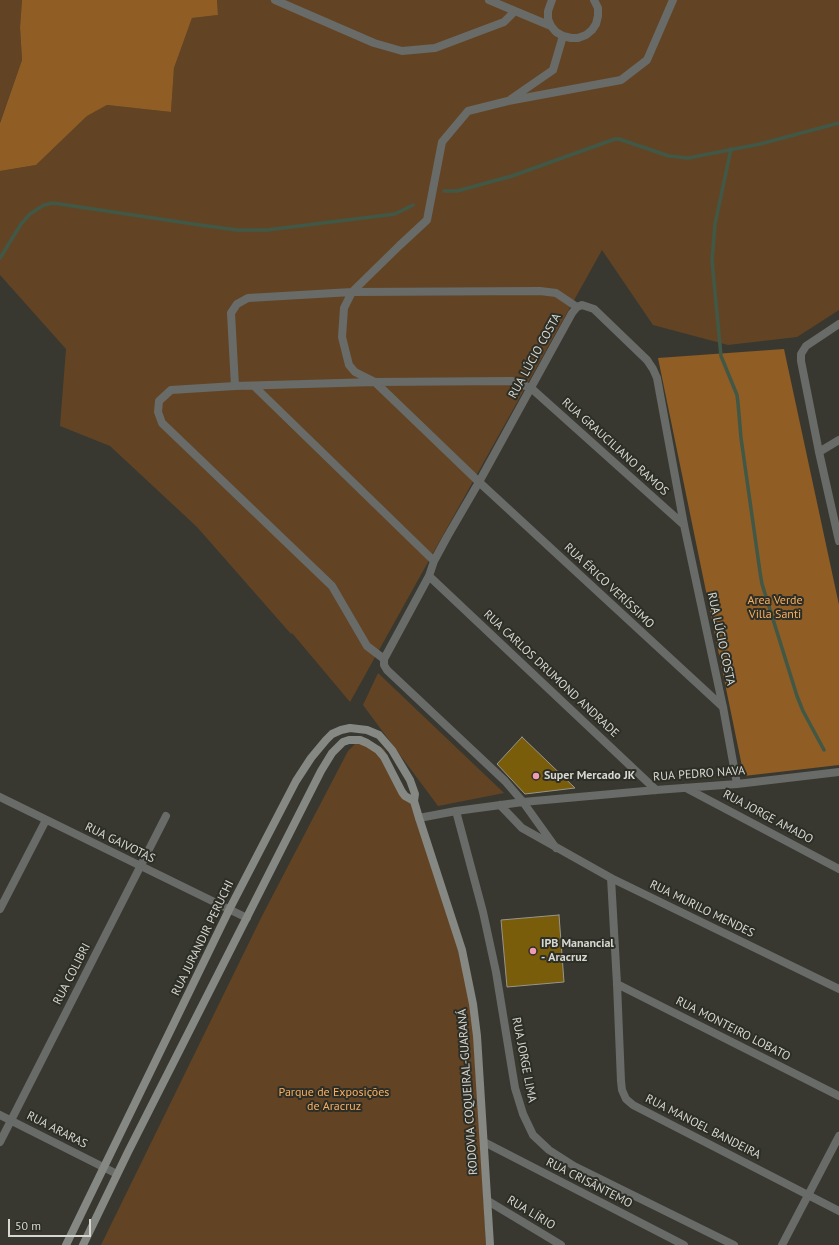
<!DOCTYPE html>
<html>
<head>
<meta charset="utf-8">
<style>
  body { margin:0 }
  #map { position:relative; width:839px; height:1245px; overflow:hidden; background:#383830; font-family:"PT Sans",sans-serif }
  canvas { display:block }
  .scale { position:absolute; left:8px; top:1219px; width:83px; height:18px; box-sizing:border-box; border:2px solid #d7d7d2; border-top:0; padding-left:5px; font-size:12px; line-height:14px; white-space:nowrap; color:#d7d7d2; -webkit-text-stroke:3px #2d2e26; paint-order:stroke }
</style>
</head>
<body>
<div id="map">
<canvas width="839" height="1245"></canvas>
<div class="scale">50 m</div>
</div>
<script>
const ctx = document.querySelector('canvas').getContext('2d');
ctx.lineJoin = 'round';
function fillPath(path, color) { ctx.fillStyle = color; ctx.fill(path, 'evenodd'); }
const shape = rows => new Path2D(rows.map(r => 'M' + r).join(''));
function trace(path, color, width, dash) { ctx.strokeStyle = color; ctx.lineWidth = width; ctx.lineCap = dash ? 'butt' : 'round'; ctx.setLineDash(dash || []); ctx.stroke(path); }
function label(font, color, halo, rows, align = 'center') {
  ctx.font = font + ' "PT Sans",sans-serif'; ctx.lineWidth = 4; ctx.setLineDash([]); ctx.textBaseline = 'middle'; ctx.strokeStyle = halo; ctx.fillStyle = color; for (const [text, x, y, turn = 0] of rows) {
    ctx.save(); ctx.translate(x, y); ctx.rotate((+turn || 0) * Math.PI / 180); ctx.textAlign = isNaN(turn) ? turn : align; if (halo) ctx.strokeText(text, 0, 0); ctx.fillText(text, 0, 0); ctx.restore();
  }
}
const green = shape([
  [0,0,22,0,20,27,22,60,0,122],
  [217,0,839,0,839,310,797,337,728,345,653,325,602,250,350,702,292,633,291,634,197,527,110,446,60,426,66,349,0,275,0,171,36,165,87,116,107,105,171,112,174,68,192,18,218,15],
  [378,673,504,793,438,806,363,705],
  [361,741,378,746,384,749,416,813,462,951,475,1039,486,1245,101,1245,262,916,348,751,355,744]
]);
const forest = shape([
  [22,0,217,0,218,15,192,18,174,68,171,112,107,105,87,116,36,165,0,171,0,123,22,60,20,27],
  [784,349,839,605,839,765,744,776,658,358]
]);
const stream = shape([
  [731,149,715,224,712,261,721,356,737,395,738,403,741,438,760,572,762,584,797,696,803,711,824,750],
  [444,191,457,191,512,176,615,139,619,139,669,156,688,158,760,144,839,123],
  [0,258,21,224,30,214,44,205,53,203,200,225,237,230,267,230,395,214,413,205]
]);
const building = shape([
  [522,737,575,788,525,794,497,764,522,737],
  [559,915,564,982,507,987,501,920,559,915]
]);
const street = shape([
  [275,0,374,43,402,51,435,48,504,22,515,11,489,0],
  [552,0,548,11,548,19,551,26,556,32,563,36,571,38,578,38,586,35,592,30,596,24,598,16,598,8,594,0],
  [673,0,647,60,621,80,508,101,468,111,442,142,427,220,399,246,352,292,344,308,342,337,349,365,355,372,375,382,479,482,723,707],
  [515,11,551,26],
  [511,99,553,70,563,36],
  [839,324,806,346,801,354,801,361,819,452,839,541],
  [235,386,231,313,237,304,248,298,352,292,540,291,556,293,577,307],
  [254,386,434,561],
  [819,452,839,440],
  [429,576,656,790],
  [384,659,367,646,332,586,162,423,158,412,159,401,171,390,235,386,375,382,512,381,531,388,684,525],
  [686,788,839,869],
  [0,797,247,918],
  [500,805,522,828,611,878,839,989],
  [456,811,483,912,496,972,515,1088,523,1114,533,1135,549,1150,574,1166,734,1245],
  [419,818,456,811,523,802,656,790,737,784,839,772],
  [556,848,523,802,505,781,387,670,384,665,384,659,429,576,434,561,447,537,479,482,572,313,577,307,582,305,594,309,647,360,653,369,657,378,684,525,723,707,737,784],
  [611,878,617,984,621,1081,622,1090,626,1099,633,1105,839,1211],
  [0,909,46,820],
  [617,984,839,1096],
  [0,1115,117,1174],
  [0,1142,166,816],
  [484,1142,684,1245],
  [488,1201,561,1245],
  [782,1245,839,1136]
]);
const secondary = shape([
  [66,1245,229,910,296,781,311,758,326,740,332,734,341,730,350,728,367,730,379,735,392,750,410,780,415,794,414,801,419,818,462,950,473,1004,477,1036,490,1245],
  [83,1245,128,1152,321,771,332,753,343,742,349,740,360,740,367,743,378,750,384,757,402,792,405,796,414,801]
]);
const markers = [
  [536,776,4,"#f19ab3"],
  [533,951,4,"#f19ab3"]
];
const streetNames = [
  ["RUA LÚCIO COSTA",535,356,-61],
  ["RUA GRAUCILIANO RAMOS",615,447,42],
  ["RUA ÉRICO VERÍSSIMO",609,586,43],
  ["RUA LÚCIO COSTA",721,639,78],
  ["RUA CARLOS DRUMOND ANDRADE",551,674,43],
  ["RUA PEDRO NAVA",699,774,-4],
  ["RUA JORGE AMADO",768,817,28],
  ["RUA GAIVOTAS",120,843,26],
  ["RUA MURILO MENDES",702,909,26],
  ["RUA JURANDIR PERUCHI",203,938,-64],
  ["RUA COLIBRI",72,974,-63],
  ["RUA MONTEIRO LOBATO",733,1029,27],
  ["RUA JORGE LIMA",524,1060,79],
  ["RODOVIA COQUEIRAL-GUARANÁ",468,1092,-94],
  ["RUA MANOEL BANDEIRA",703,1127,27],
  ["RUA ARARAS",57,1130,27],
  ["RUA CRISÂNTEMO",589,1183,27],
  ["RUA LÍRIO",531,1213,31]
];
const parkNames = [
  ["Area Verde",775,601],
  ["Villa Santi",775,615],
  ["Parque de Exposições",334,1093],
  ["de Aracruz",334,1107]
];
const poiNames = [
  ["Super Mercado JK",544,776],
  ["IPB Manancial",541,944],
  ["- Aracruz",541,958]
];
fillPath(green, '#624425');
fillPath(forest, '#905d25');
trace(stream, '#415847', 3.5);
fillPath(building, '#795d0b');
trace(building, '#98958c', 1);
trace(street, '#696b68', 8);
trace(secondary, '#858883', 8);
for (const [x, y, r, color] of markers) { const dot = new Path2D(); dot.arc(x, y, r, 0, 2 * Math.PI); ctx.fillStyle = color; ctx.fill(dot); trace(dot, '#2d2e26', 1.5); }
label('12px', '#d7d7d2', '#2d2e26', streetNames);
label('12px', '#f8af62', '#2d2e26', parkNames);
label('bold 12px', '#d7d7d2', '#2d2e26', poiNames, 'left');
</script>
</body>
</html>
